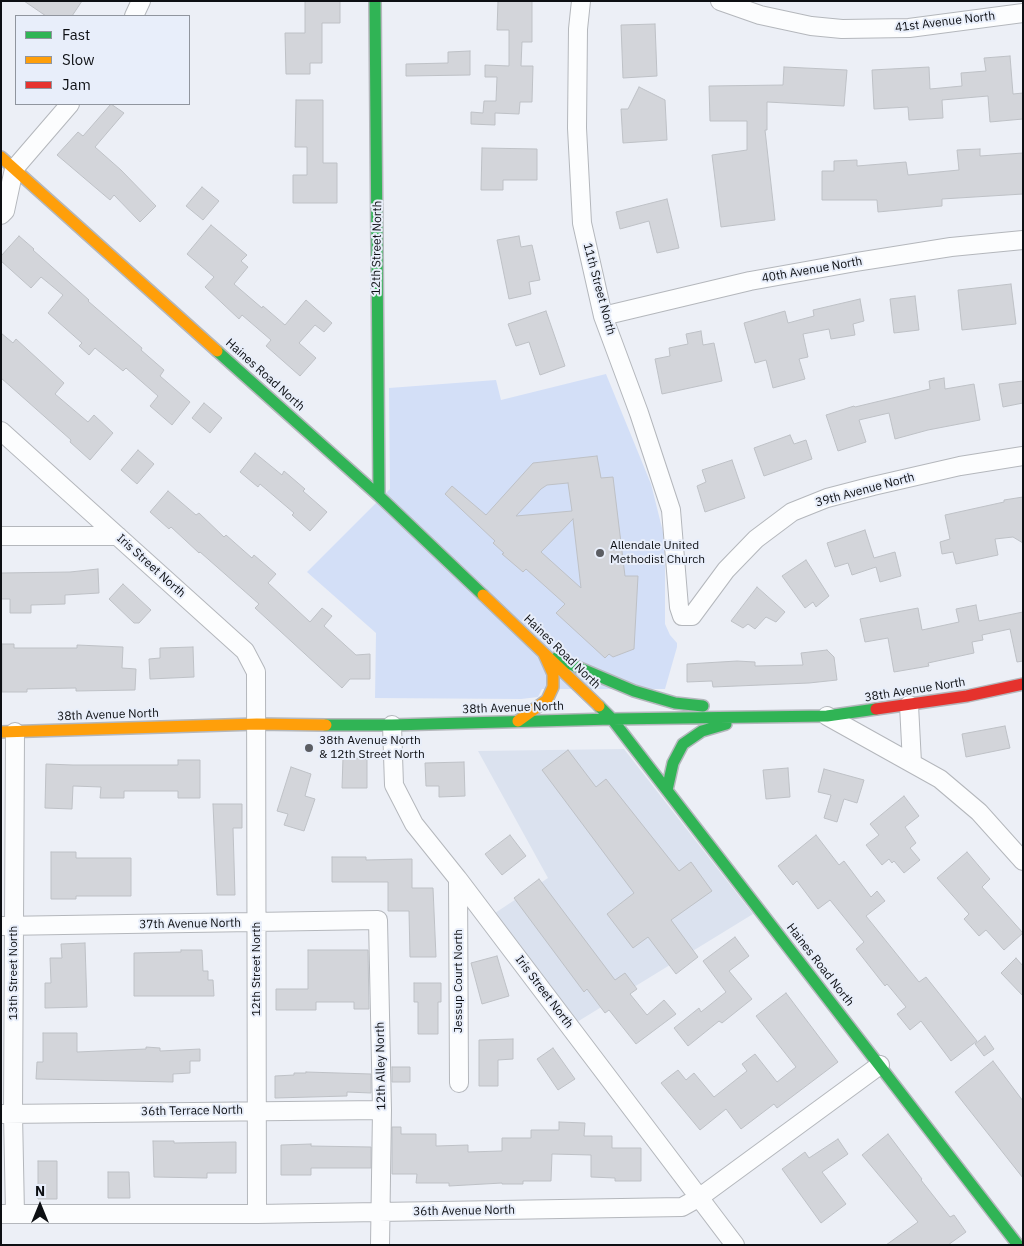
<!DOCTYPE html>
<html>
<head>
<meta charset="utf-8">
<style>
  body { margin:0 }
  #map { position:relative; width:1024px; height:1246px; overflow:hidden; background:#eceff6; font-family:"IBM Plex Sans",sans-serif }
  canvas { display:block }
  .frame { position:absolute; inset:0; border:2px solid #0d0f13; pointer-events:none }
  .legend { position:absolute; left:15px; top:15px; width:175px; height:90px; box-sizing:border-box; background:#e8eefa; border:1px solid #90959e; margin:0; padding:6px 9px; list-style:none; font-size:15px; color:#0d0f13 }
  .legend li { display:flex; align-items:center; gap:10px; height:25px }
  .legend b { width:25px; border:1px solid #90959e }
  .north { position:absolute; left:15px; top:1181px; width:50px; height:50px; -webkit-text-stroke:4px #e8eefa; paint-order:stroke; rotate:0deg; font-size:14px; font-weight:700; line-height:20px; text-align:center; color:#0d0f13 }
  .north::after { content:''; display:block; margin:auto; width:18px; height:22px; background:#0d0f13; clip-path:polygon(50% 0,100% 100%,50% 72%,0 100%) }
</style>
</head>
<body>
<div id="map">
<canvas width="1024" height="1246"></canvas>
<div class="frame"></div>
<ul class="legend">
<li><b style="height:6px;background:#30b455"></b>Fast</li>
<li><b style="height:6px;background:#ff9f0a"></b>Slow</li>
<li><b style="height:6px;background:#e5322d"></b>Jam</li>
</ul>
<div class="north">N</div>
</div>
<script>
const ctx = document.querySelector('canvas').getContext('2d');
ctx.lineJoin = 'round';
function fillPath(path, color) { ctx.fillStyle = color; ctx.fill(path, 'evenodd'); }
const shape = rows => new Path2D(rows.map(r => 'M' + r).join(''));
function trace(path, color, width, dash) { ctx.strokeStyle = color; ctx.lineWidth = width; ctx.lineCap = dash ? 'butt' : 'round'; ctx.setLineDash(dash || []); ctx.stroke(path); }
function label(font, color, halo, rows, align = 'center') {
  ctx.font = font + ' "IBM Plex Sans",sans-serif'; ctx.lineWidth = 4; ctx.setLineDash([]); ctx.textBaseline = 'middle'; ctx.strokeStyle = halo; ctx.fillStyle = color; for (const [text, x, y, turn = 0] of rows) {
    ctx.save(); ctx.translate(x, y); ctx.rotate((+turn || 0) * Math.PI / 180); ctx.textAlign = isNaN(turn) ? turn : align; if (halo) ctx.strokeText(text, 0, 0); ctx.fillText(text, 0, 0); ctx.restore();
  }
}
const built = shape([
  [624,749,753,914,577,1022,495,913,548,878,478,751]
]);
const green = shape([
  [606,374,651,484,663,532,665,560,665,624,670,635,677,643,677,647,665,689,542,689,538,697,521,699,375,698,376,633,307,572,390,489,389,388,496,380,501,400]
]);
const building = shape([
  [24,1,82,1,72,16,46,16,24,1],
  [305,1,340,1,340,23,322,23,322,63,310,63,310,74,286,74,285,33,305,33,305,1],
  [498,1,532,1,532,42,522,42,521,66,533,66,532,102,520,102,519,114,495,113,495,125,471,124,471,112,483,113,484,101,496,101,497,77,485,77,485,65,509,66,509,30,497,30,498,1],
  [655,24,657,76,623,78,621,25,655,24],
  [470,51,470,75,406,76,406,64,448,63,448,52,470,51],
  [1010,56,1013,94,1023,93,1023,119,990,122,988,96,942,100,943,118,909,120,908,107,874,109,872,70,929,67,930,89,962,86,961,73,986,71,984,58,1010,56],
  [784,67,847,70,844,106,767,102,767,130,765,130,775,220,721,227,712,155,747,150,747,121,710,121,709,86,783,85,784,67],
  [639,87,665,100,667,140,623,143,621,109,628,109,639,87],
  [296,100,323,100,323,163,337,163,337,203,293,203,293,175,307,175,307,147,295,147,296,100],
  [111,104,124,113,95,147,121,170,156,206,140,222,114,195,110,200,57,155,78,132,83,136,111,104],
  [482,148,537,149,537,180,503,180,503,190,481,190,482,148],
  [980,149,980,156,1023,153,1023,194,942,199,942,206,878,212,877,200,822,200,822,171,834,171,834,161,857,160,857,166,906,162,908,175,959,170,957,150,980,149],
  [202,187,219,201,203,220,186,206,202,187],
  [667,199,679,248,657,253,649,221,620,229,616,212,667,199],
  [211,225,247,255,241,261,248,267,234,284,262,308,263,306,285,325,306,300,332,323,324,332,315,325,299,343,316,358,300,376,266,346,271,340,242,315,239,319,205,287,214,277,187,254,211,225],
  [19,236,34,249,33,250,89,300,88,301,142,348,141,350,164,370,160,376,190,402,172,425,150,406,158,396,126,368,123,371,95,348,89,355,79,346,82,343,48,313,63,295,41,277,31,288,1,261,1,256,19,236],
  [519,236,521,247,532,245,540,280,529,282,531,294,509,299,497,240,519,236],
  [1011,284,1016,324,962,330,958,290,1011,284],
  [915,296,919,330,894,333,890,299,915,296],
  [860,299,864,321,853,324,855,335,831,339,829,329,803,334,808,357,799,359,805,379,773,388,766,360,755,363,744,323,785,311,788,323,814,316,813,310,860,299],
  [546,311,565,366,540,375,529,342,516,346,508,324,546,311],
  [701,331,703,345,714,343,722,381,662,394,655,359,670,356,669,348,688,344,686,334,701,331],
  [1,333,13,343,16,339,64,383,55,394,88,422,94,415,113,433,90,460,70,442,71,440,1,378,1,333],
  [944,378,945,389,974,384,980,420,928,430,895,439,889,413,859,420,866,442,838,451,826,415,854,406,855,407,930,389,929,381,944,378],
  [1023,381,1023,403,1003,407,999,384,1023,381],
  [204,403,222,418,210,433,192,418,204,403],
  [790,435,794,444,806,440,812,459,764,476,754,448,790,435],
  [138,450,154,464,137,484,121,470,138,450],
  [255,453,282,475,284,471,305,489,303,491,327,512,310,531,292,515,294,513,260,484,258,487,240,472,255,453],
  [597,456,601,478,613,477,625,576,638,576,634,649,613,657,609,654,605,658,556,613,565,604,526,569,523,572,502,554,504,553,493,543,495,541,445,494,452,486,486,515,533,463,597,456],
  [568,483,572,511,516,516,541,489,547,485,568,483],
  [573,519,581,588,541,552,573,519],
  [732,460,745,498,705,512,697,486,706,482,702,470,732,460],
  [168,491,196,515,199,513,224,537,226,535,252,558,254,555,276,574,268,583,310,622,322,608,332,616,324,626,356,655,370,654,370,679,350,679,342,688,255,608,259,604,200,552,199,553,171,527,169,529,150,512,168,491],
  [1023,497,1023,543,1013,537,995,539,998,555,956,564,953,552,942,554,940,542,950,539,945,515,1004,502,1004,500,1023,497],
  [865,530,874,558,895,552,901,576,880,582,876,567,852,575,848,563,835,567,827,543,865,530],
  [806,560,829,596,816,607,813,602,805,608,782,576,806,560],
  [98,569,99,593,65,595,65,604,31,605,31,613,10,613,10,599,1,599,1,573,70,572,98,569],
  [123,584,151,610,139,623,134,623,109,599,123,584],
  [757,587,785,612,776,622,766,617,755,629,748,624,743,628,731,621,757,587],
  [976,605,979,621,1023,612,1023,661,1017,662,1010,629,982,635,983,640,972,642,974,653,928,663,929,666,894,672,888,638,865,642,860,619,918,608,922,630,959,622,956,609,976,605],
  [2,644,14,644,14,648,77,648,77,645,123,647,122,668,136,669,135,690,76,691,76,688,27,689,27,692,2,692,2,644],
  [193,647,194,677,150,679,149,659,160,658,160,648,193,647],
  [827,650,834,657,837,680,809,683,713,687,712,681,687,682,687,664,737,661,755,662,755,666,803,665,801,653,827,650],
  [1005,726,1010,748,966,757,962,734,1005,726],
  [568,750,596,787,606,779,679,871,691,862,712,891,671,920,698,957,676,974,648,937,633,948,607,914,634,893,542,770,568,750],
  [343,758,367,758,367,788,342,788,343,758],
  [178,760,200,760,200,798,178,798,178,791,124,791,124,798,100,798,101,787,73,786,72,809,45,808,46,764,73,765,178,765,178,760],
  [464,762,465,796,439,797,439,786,426,786,425,763,464,762],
  [291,767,311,774,305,796,315,799,304,831,284,825,288,814,277,811,291,767],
  [788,768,790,797,766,799,763,770,788,768],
  [824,769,864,780,857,803,844,799,837,822,824,818,831,795,818,792,824,769],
  [904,796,919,816,905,827,916,843,910,848,920,860,904,873,894,861,892,863,889,859,882,865,866,845,879,835,870,824,904,796],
  [213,804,242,804,242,828,233,828,235,895,217,895,213,804],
  [510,835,526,856,502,875,485,854,510,835],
  [816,835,839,865,844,861,871,897,877,891,885,901,866,916,919,982,926,977,977,1041,951,1061,921,1021,910,1030,897,1014,906,1007,887,984,885,986,856,949,864,942,830,900,818,909,797,881,793,885,778,866,816,835],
  [51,852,76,852,76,858,131,858,131,896,76,896,76,899,51,899,51,852],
  [967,852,990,879,982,887,1023,933,1004,950,986,930,979,936,964,919,969,914,937,878,967,852],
  [332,857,366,857,366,860,412,859,412,888,433,888,436,957,410,957,409,911,388,911,388,882,332,882,332,857],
  [539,879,615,980,625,973,637,989,630,994,647,1015,664,1000,676,1014,636,1044,609,1010,605,1013,587,989,584,992,514,898,539,879],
  [735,937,749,956,729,971,752,999,722,1023,719,1021,688,1046,674,1028,699,1008,701,1012,726,992,703,961,735,937],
  [85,943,87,1007,45,1008,45,983,51,983,50,958,62,958,61,944,85,943],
  [181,950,202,950,203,971,208,971,208,980,213,980,214,996,134,996,134,953,181,952,181,950],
  [308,950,368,950,369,1009,354,1009,354,1002,316,1002,316,1010,276,1010,276,989,308,989,308,950],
  [497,956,509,996,482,1004,471,963,497,956],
  [1016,958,1023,966,1023,996,1001,973,1016,958],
  [414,983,441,983,441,1002,438,1002,438,1034,418,1034,418,1002,414,1002,414,983],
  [786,993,838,1062,777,1108,774,1104,741,1129,726,1109,700,1130,661,1083,678,1070,686,1080,694,1073,714,1097,747,1071,742,1064,755,1054,777,1082,796,1067,756,1016,786,993],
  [43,1033,77,1033,77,1052,146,1049,146,1047,160,1048,160,1051,200,1049,200,1061,190,1061,190,1073,173,1074,173,1082,36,1079,37,1062,43,1062,43,1033],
  [985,1036,994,1049,984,1056,975,1044,985,1036],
  [513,1039,513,1059,498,1060,498,1086,479,1086,479,1040,513,1039],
  [553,1048,575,1079,558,1090,537,1059,553,1048],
  [993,1061,1023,1101,1023,1178,955,1092,993,1061],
  [392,1067,410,1067,410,1082,392,1082,392,1067],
  [306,1072,371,1074,371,1093,347,1092,347,1096,275,1098,275,1076,294,1075,294,1073,306,1073,306,1072],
  [559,1122,585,1123,584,1136,612,1136,612,1148,641,1148,641,1181,615,1181,615,1178,591,1177,591,1155,552,1154,551,1181,523,1181,523,1184,502,1184,502,1183,449,1186,449,1183,416,1183,417,1174,392,1174,392,1127,401,1127,401,1134,436,1134,436,1146,468,1145,468,1152,502,1151,502,1138,531,1138,531,1130,559,1130,559,1122],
  [888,1134,922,1179,921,1180,950,1217,954,1215,966,1232,948,1245,886,1245,918,1222,862,1155,888,1134],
  [838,1139,848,1154,822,1172,846,1204,821,1223,782,1169,805,1152,809,1158,838,1139],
  [153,1141,174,1141,174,1143,236,1142,236,1173,207,1173,207,1178,154,1177,153,1141],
  [311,1144,311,1146,371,1147,371,1168,311,1168,311,1175,281,1175,281,1145,311,1144],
  [38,1161,57,1161,57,1199,38,1199,38,1161],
  [108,1172,129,1172,130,1198,108,1198,108,1172]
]);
const street = shape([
  [581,1,578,29,577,128,582,223,603,316,639,413,671,510,679,607,682,616,692,616,726,570,756,539,792,512,827,498,873,486,960,466,1023,456],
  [720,1,760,15,811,26,842,29,909,28,1023,13],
  [134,16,141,1],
  [1,215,5,211,14,169,70,104],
  [603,316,750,281,856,262,951,247,1023,240],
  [1,431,245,651,256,672,257,1214],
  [1,536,118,536],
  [909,705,912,763],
  [827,716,940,779,979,812,1023,861],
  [392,725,394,785,414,824,458,879,735,1245],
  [458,879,459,1083],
  [1,926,378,920,382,1110,380,1245],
  [3,1114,382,1110],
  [1,1214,257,1214,682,1207,700,1197,880,1065],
  [15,1214,13,1114,15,732]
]);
const fast = shape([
  [375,1,379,496],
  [217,351,379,496,483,595],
  [556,658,634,691,675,703,703,706],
  [599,706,612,719,1018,1245],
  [326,725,392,725,612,719,827,716,876,709],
  [667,790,673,763,683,744,702,731,726,724]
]);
const slow = shape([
  [1,157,217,351],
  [483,595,599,706],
  [518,721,547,700,553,687,553,674,544,654],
  [1,732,257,724,326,725]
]);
const jam = shape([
  [876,709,967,696,1023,684]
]);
const markers = [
  [600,553,5,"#5b5d62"],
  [309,748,5,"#5b5d62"]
];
const streetNames = [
  ["41st Avenue North",945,22,-7],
  ["12th Street North",377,248,-89],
  ["40th Avenue North",812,270,-10],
  ["11th Street North",599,289,75],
  ["Haines Road North",265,375,42],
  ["39th Avenue North",865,490,-15],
  ["Iris Street North",151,566,42],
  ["Haines Road North",562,652,44],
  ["38th Avenue North",915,690,-9],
  ["38th Avenue North",513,708,-2],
  ["38th Avenue North",108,715,-2],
  ["37th Avenue North",190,924,-1],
  ["Haines Road North",820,965,52],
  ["12th Street North",257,969,-90],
  ["13th Street North",14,973,-90],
  ["Jessup Court North",459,981,-90],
  ["Iris Street North",544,992,53],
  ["12th Alley North",381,1066,-91],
  ["36th Terrace North",192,1111,-1],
  ["36th Avenue North",464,1211,-1]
];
const poiNames = [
  ["Allendale United",610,546],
  ["Methodist Church",610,560],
  ["38th Avenue North",319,741],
  ["& 12th Street North",319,755]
];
fillPath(built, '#dbe2ef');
fillPath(green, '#d3dff7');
fillPath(building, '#d3d5da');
trace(building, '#bec1c6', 1);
trace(street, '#b4b7bc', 20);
trace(fast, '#b4b7bc', 14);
trace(slow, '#b4b7bc', 14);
trace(jam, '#b4b7bc', 14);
trace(street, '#fcfdfe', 18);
trace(fast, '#30b455', 11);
trace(slow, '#ff9f0a', 11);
trace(jam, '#e5322d', 11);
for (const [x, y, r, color] of markers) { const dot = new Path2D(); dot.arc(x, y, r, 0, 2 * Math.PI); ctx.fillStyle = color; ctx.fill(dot); trace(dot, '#e8eefa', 2); }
label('12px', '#0d0f13', '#e8eefa', streetNames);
label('12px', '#0d0f13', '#e8eefa', poiNames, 'left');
</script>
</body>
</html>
